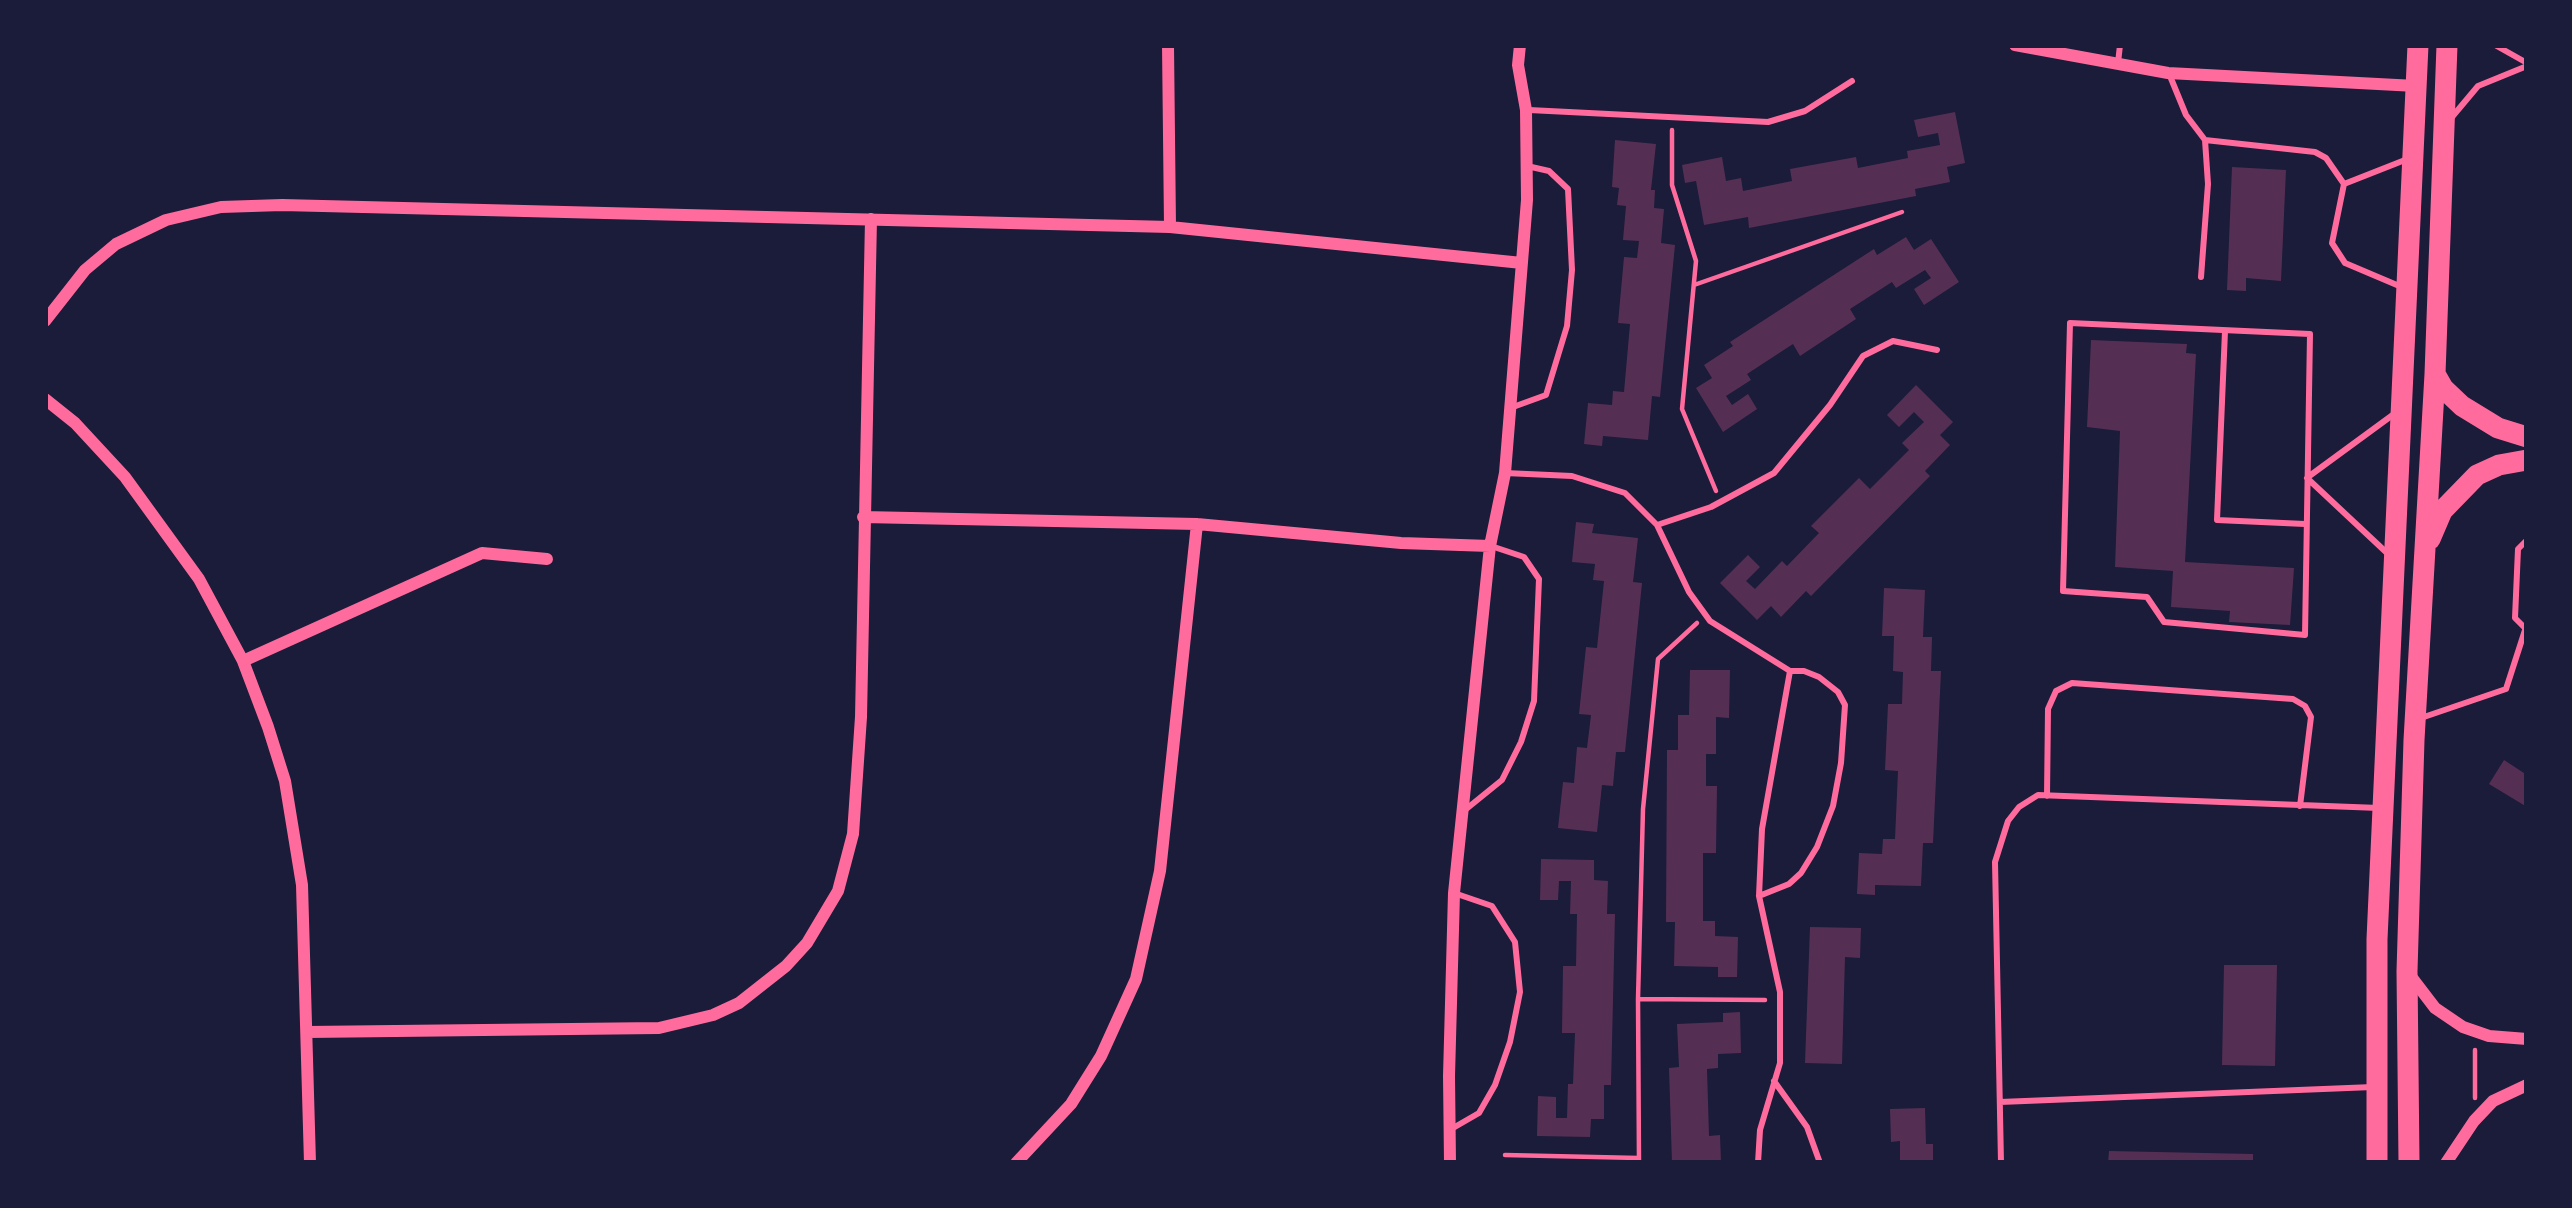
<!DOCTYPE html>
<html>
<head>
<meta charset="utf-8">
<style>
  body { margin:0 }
  #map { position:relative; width:2572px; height:1208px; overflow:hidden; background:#1b1b3a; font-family:Poppins,sans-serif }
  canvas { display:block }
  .frame { position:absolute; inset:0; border:48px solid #1b1b3a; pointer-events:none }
</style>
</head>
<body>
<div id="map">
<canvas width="2572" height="1208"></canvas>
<div class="frame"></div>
</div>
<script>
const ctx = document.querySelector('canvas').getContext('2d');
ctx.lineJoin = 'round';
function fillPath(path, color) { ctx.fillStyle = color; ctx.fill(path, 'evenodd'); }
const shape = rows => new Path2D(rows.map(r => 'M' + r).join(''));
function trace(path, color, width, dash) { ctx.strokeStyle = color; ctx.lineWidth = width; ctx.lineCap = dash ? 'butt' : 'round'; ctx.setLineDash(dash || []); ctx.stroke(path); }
const building = shape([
  [1955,112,1965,163,1947,167,1950,182,1915,189,1916,196,1749,228,1748,217,1704,225,1696,181,1685,183,1682,165,1722,157,1726,181,1741,178,1743,191,1792,181,1790,169,1856,157,1858,168,1908,158,1907,151,1940,145,1938,133,1918,137,1914,120],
  [1615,140,1656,144,1651,190,1655,190,1654,208,1664,209,1661,243,1675,245,1660,397,1652,396,1648,440,1603,436,1602,446,1584,444,1588,403,1612,405,1613,391,1624,392,1630,324,1618,323,1624,257,1637,258,1639,241,1623,240,1626,206,1617,205,1619,188,1612,187],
  [2232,167,2286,170,2281,281,2246,278,2246,291,2227,290],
  [1906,237,1914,250,1931,239,1959,282,1924,305,1914,289,1931,278,1925,270,1896,288,1892,282,1850,309,1856,319,1800,356,1793,344,1747,374,1751,380,1726,396,1732,405,1748,394,1757,409,1723,432,1696,388,1712,378,1704,365,1733,346,1730,342,1874,249,1877,255],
  [2091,340,2187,344,2186,353,2196,354,2185,562,2294,568,2290,625,2229,622,2230,611,2171,607,2173,571,2115,567,2120,431,2087,427],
  [1916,385,1953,422,1940,435,1950,445,1925,471,1930,476,1811,596,1806,591,1781,617,1771,606,1757,620,1720,583,1748,555,1760,567,1746,581,1755,589,1782,561,1787,566,1819,533,1811,526,1859,478,1870,489,1909,450,1902,443,1924,422,1914,412,1899,427,1887,415],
  [1576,522,1594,524,1592,533,1638,538,1633,582,1642,583,1625,752,1616,752,1613,786,1602,785,1597,832,1558,828,1563,782,1574,783,1577,747,1587,748,1591,715,1579,714,1586,647,1597,648,1604,581,1593,580,1595,564,1572,562],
  [1884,588,1925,590,1923,637,1932,637,1931,671,1941,671,1933,843,1923,843,1921,886,1875,885,1875,895,1857,894,1859,853,1882,854,1883,839,1895,839,1898,771,1885,770,1888,704,1902,704,1903,672,1893,671,1894,636,1882,636],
  [1690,670,1730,670,1729,718,1716,717,1716,754,1706,754,1706,786,1717,786,1716,853,1703,853,1703,921,1715,921,1715,936,1738,937,1737,977,1718,977,1718,967,1674,966,1675,922,1666,922,1667,750,1678,750,1678,715,1689,715],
  [2504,760,2527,775,2527,807,2489,784],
  [1541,859,1594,860,1594,880,1608,881,1607,914,1615,914,1611,1085,1604,1085,1604,1119,1591,1119,1590,1137,1537,1136,1538,1096,1556,1097,1556,1118,1567,1118,1568,1084,1573,1084,1575,1033,1562,1033,1563,966,1576,966,1577,914,1570,914,1571,881,1559,881,1558,900,1540,900],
  [1810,927,1861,928,1860,958,1845,957,1842,1064,1805,1063],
  [2224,965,2277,965,2275,1066,2222,1065],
  [1740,1012,1741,1053,1718,1054,1718,1068,1707,1069,1709,1136,1720,1135,1721,1163,1672,1163,1669,1068,1679,1067,1677,1024,1723,1022,1723,1013],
  [1925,1108,1926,1144,1933,1144,1933,1163,1900,1163,1900,1141,1891,1142,1890,1109],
  [2109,1151,2253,1154,2253,1163,2108,1163]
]);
const path = shape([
  [1672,130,1672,185,1696,261,1682,409,1716,491],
  [1694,285,1902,212],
  [1638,999,1765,1000],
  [2475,1098,2475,1050],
  [1505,1155,1639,1158],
  [1639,1163,1638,999,1643,809,1658,659,1697,623]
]);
const service = shape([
  [2495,45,2527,63],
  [2118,63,2120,45],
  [2170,76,2186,115,2205,140,2208,184,2201,277],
  [1529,110,1768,122,1805,111,1852,81],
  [2452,117,2478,86,2527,66],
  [2205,140,2315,152,2326,158,2344,184,2332,243,2345,263,2404,288],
  [2344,184,2405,160],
  [2070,323,2310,334,2305,635,2164,622,2147,597,2063,591,2070,323],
  [2225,331,2217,520,2305,524],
  [1513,407,1546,395,1567,326,1572,270,1568,189,1549,171,1527,166],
  [1505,473,1572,476,1625,493,1657,525,1689,592,1710,621,1790,671,1762,829,1759,896,1780,992,1780,1063,1760,1130,1758,1163],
  [2308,477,2394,414],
  [2307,478,2387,553],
  [1657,525,1711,507,1774,473,1830,405,1863,356,1893,341,1937,350],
  [2524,627,2515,618,2518,549,2527,540],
  [2418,719,2506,689,2527,624],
  [2047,796,2048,709,2056,691,2072,683,2293,699,2305,706,2311,717,2300,806],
  [1465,810,1502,780,1521,742,1534,701,1539,579,1524,557,1491,546],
  [1759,896,1789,884,1801,873,1817,847,1833,806,1841,763,1845,705,1838,692,1819,677,1804,671,1790,671],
  [1774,1081,1807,1127,1820,1163],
  [2000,1102,2373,1087],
  [1453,1128,1479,1113,1495,1085,1510,1042,1520,992,1515,942,1492,906,1454,893],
  [2001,1163,1995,862,2008,821,2019,807,2038,795,2379,808]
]);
const minor = shape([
  [1168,45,1170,227],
  [2015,45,2168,73,2416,86],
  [45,321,85,270,116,244,166,220,221,207,282,205,1170,227,1522,263],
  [45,399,75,423,125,477,199,579,243,661,268,727,285,781,302,885,310,1163],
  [863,517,1197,524,1401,543,1490,546],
  [243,661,482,553,547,559],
  [2409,974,2435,1008,2463,1027,2489,1036,2527,1039],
  [307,1032,659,1028,713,1015,739,1003,786,966,807,943,838,891,853,834,861,717,871,219],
  [1016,1163,1071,1104,1101,1056,1136,979,1160,871,1197,524],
  [1450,1163,1449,1076,1454,893,1490,546,1505,473,1527,200,1526,110,1518,65,1520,45],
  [2446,1163,2474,1121,2493,1101,2527,1085]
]);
const trunk = shape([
  [2435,374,2443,388,2462,406,2498,428,2527,437],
  [2430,539,2442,511,2477,475,2499,465,2527,460],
  [2377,1163,2377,939,2418,45],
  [2409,1163,2407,971,2414,740,2435,374,2447,45]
]);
fillPath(building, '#542f53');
trace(path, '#ff6b9d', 4.5);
trace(service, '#ff6b9d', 6);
trace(minor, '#ff6b9d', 12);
trace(trunk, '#ff6b9d', 21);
</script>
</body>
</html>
